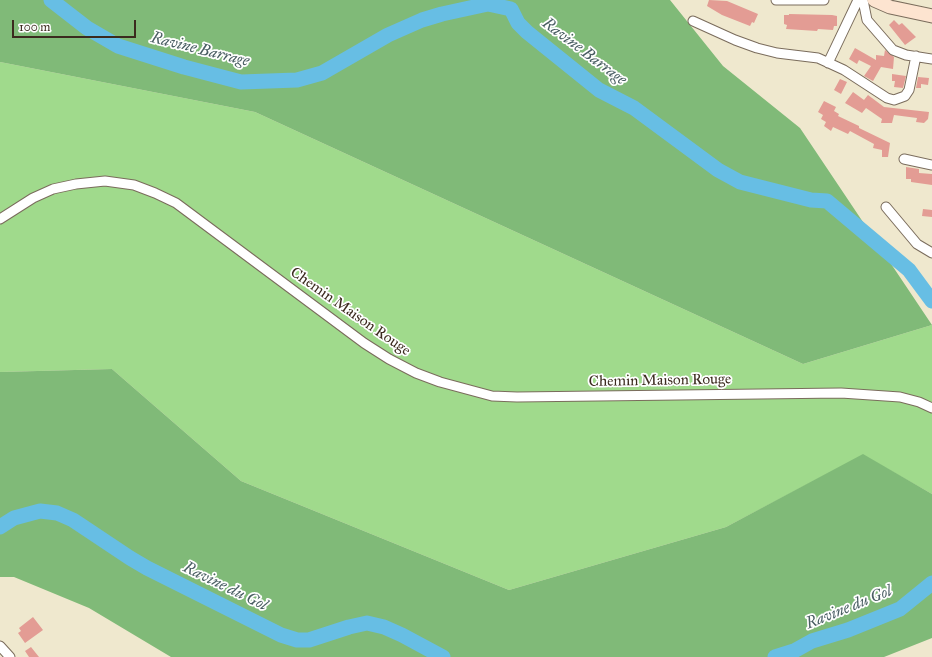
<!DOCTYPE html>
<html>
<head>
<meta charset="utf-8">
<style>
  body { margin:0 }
  #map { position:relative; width:932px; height:657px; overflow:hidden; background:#efe8ce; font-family:"IM FELL Great Primer",serif }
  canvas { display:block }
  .scale { position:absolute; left:12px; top:20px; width:124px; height:18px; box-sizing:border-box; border:2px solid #3b2a1e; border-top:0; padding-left:5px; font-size:12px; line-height:14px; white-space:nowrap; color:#3b2a1e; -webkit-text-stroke:3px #fff; paint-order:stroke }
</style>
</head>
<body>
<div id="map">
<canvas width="932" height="657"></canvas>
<div class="scale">100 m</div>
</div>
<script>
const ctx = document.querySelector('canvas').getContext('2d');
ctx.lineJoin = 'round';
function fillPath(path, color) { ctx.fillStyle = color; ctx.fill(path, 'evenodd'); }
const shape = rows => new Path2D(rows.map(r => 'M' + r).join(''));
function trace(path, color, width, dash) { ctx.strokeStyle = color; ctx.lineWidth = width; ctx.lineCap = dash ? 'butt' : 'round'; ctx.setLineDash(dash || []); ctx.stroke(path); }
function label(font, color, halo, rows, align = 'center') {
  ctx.font = font + ' "IM FELL Great Primer",serif'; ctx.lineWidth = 3.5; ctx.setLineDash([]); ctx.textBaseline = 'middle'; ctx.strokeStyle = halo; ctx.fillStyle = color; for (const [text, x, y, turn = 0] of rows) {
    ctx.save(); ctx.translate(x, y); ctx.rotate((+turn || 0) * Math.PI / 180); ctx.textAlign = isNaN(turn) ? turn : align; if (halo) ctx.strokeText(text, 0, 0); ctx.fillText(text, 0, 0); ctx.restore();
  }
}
const green = shape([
  [0,62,255,112,803,364,932,325,932,494,863,455,726,527,509,590,241,481,112,369,0,372]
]);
const forest = shape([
  [0,0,670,0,723,66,800,128,932,325,803,364,255,112,0,62],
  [112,369,241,481,509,590,726,527,863,454,932,494,932,638,884,657,171,657,89,608,14,577,0,577,0,372]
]);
const river = shape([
  [51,0,87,28,118,46,184,67,241,82,297,80,322,73,388,35,422,20,442,14,488,4,511,9,518,23,527,32,599,90,634,108,718,170,740,182,811,200,827,201,909,270,932,301],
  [0,527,14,518,40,511,57,513,73,520,130,558,147,568,281,635,297,640,309,640,349,627,367,623,384,627,402,635,443,657],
  [775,657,794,651,812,641,848,630,900,609,932,583]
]);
const building = shape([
  [709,0,727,1,758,14,754,23,752,22,750,26,722,15,707,6],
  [789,14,832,15,837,16,837,26,834,26,833,30,818,29,817,31,786,29,787,25,784,24,784,15,789,15],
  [894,20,899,25,902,23,916,37,905,45,889,25],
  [855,48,876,60,876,55,884,56,885,50,894,57,893,69,881,67,873,81,864,76,871,66,859,60,857,64,849,59],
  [892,74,906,76,903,88,894,87,895,81,892,81],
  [918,77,929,78,928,85,921,84,921,88,916,88],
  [840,79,847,82,841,94,834,90],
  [853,92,864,100,868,95,884,107,929,112,928,119,924,123,916,122,917,118,894,115,892,123,881,123,882,119,866,108,862,113,845,103],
  [824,101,836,107,834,111,839,114,838,116,859,126,859,128,890,143,888,157,882,157,882,150,873,148,874,144,850,131,848,134,833,127,831,131,824,126,826,122,821,119,823,115,818,112],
  [906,167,919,169,919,173,932,174,932,185,911,182,911,179,906,179],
  [923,209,932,210,932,217,922,216],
  [33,617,43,630,25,643,18,633,21,631,19,628],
  [31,647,39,657,29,657,25,651]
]);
const street = shape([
  [776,0,824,0],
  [863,0,867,20,893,50,906,55,932,59],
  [693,21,735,40,757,48,777,53,818,58,844,70,887,98,894,100,905,96,909,90,916,56],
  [828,63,858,0],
  [904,159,932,165],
  [886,207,917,244,932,253],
  [0,219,33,198,53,189,76,184,105,181,134,185,155,193,176,203,364,343,389,359,416,373,440,382,492,396,517,397,841,393,900,397,919,402,932,408],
  [0,646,10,657]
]);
const secondary = shape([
  [874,0,890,7,932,16]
]);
const streetNames = [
  ["Chemin Maison Rouge",350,312,35],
  ["Chemin Maison Rouge",660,381,-1]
];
const waterNames = [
  ["Ravine Barrage",200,50,14],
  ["Ravine Barrage",584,52,37],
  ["Ravine du Gol",225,587,26],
  ["Ravine du Gol",849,608,-22]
];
fillPath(green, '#a0da8c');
fillPath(forest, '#80ba78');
trace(river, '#67bee4', 15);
fillPath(building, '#e39c94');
trace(street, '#7a6c5c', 11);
trace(secondary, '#7a6c5c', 15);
trace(street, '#fff', 9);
trace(secondary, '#fde4d0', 13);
label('15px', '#3b2a1e', '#fff', streetNames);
label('italic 16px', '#4a5e63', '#fff', waterNames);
</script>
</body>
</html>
